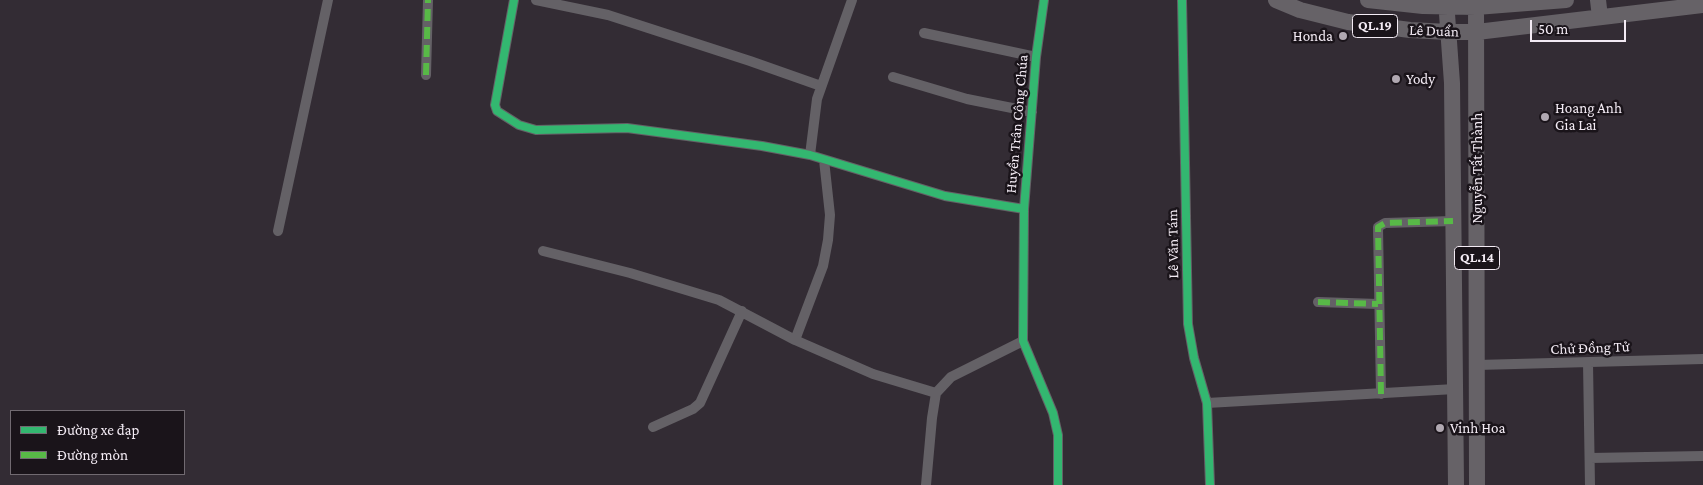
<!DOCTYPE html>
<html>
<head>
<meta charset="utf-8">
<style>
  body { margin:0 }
  #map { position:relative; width:1703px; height:485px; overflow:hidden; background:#332c34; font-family:"Crimson Pro",serif }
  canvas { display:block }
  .legend { position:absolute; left:10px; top:410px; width:175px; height:65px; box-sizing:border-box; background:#1a141a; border:1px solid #716a71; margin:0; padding:6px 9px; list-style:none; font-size:15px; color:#f3ebf4 }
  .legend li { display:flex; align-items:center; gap:10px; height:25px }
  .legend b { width:25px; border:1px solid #716a71 }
  .scale { position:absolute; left:1530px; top:20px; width:96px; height:22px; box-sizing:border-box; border:2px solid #f3ebf4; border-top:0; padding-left:6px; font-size:15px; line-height:18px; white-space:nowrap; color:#f3ebf4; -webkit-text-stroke:4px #1a141a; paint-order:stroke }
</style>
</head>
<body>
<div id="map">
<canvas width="1703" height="485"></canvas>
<ul class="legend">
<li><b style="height:6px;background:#33b770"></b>Đường xe đạp</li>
<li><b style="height:6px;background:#58b947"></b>Đường mòn</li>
</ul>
<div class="scale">50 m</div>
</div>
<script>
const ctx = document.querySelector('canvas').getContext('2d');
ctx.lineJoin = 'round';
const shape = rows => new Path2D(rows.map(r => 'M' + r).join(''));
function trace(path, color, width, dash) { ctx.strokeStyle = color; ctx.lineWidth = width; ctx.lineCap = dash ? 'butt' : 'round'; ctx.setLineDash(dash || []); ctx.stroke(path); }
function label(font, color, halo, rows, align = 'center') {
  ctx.font = font + ' "Crimson Pro",serif'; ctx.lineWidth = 5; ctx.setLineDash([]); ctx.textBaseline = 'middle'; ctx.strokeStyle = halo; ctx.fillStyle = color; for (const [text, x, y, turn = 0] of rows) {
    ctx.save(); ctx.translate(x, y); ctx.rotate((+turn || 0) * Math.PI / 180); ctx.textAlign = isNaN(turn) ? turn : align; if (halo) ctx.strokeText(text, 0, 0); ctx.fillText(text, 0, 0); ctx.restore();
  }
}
const minor = shape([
  [514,0,495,105,497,111,519,125,536,130,627,128,762,146,810,155,945,196,1024,209],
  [536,0,608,15,750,61,821,86],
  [1044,0,1036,57,1024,209,1023,341,1053,413,1058,435,1058,485],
  [1182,0,1188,324,1194,358,1207,403,1210,485],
  [924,33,1036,57],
  [426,75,428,0],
  [893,77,967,99,1032,112],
  [810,155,817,99,852,0],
  [278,231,328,0],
  [543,251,630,273,719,300,795,340,873,374,936,393],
  [1318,302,1378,304],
  [795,340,823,266,828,240,830,215,824,160],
  [1588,363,1590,485],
  [1477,365,1703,359],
  [1381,394,1378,227,1385,223,1453,221],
  [1207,403,1455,389],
  [653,427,693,409,700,403,742,311],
  [1590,458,1703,456],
  [926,485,932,418,936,393,951,377,1023,341]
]);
const primary = shape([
  [1276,0,1300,10,1348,22,1410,30,1448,32,1477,32,1703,5],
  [1368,0,1423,6,1476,7,1566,0],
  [1446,0,1452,83,1456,485],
  [1476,0,1477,485],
  [1598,0,1600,17]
]);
const quiet = shape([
  [426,75,428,0],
  [1318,302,1378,304],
  [1381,394,1378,227,1385,223,1453,221]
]);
const cycleway = shape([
  [514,0,495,105,497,111,519,125,536,130,627,128,762,146,810,155,945,196,1024,209],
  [1044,0,1036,57,1024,209,1023,341,1053,413,1058,435,1058,485],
  [1182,0,1188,324,1194,358,1207,403,1210,485]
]);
const markers = [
  [1343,36,5,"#b0a8b1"],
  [1396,79,5,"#b0a8b1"],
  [1545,117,5,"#b0a8b1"],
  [1440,428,5,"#b0a8b1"]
];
const shields = [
  [1375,26,45],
  [1477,258,45]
];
const shieldNames = [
  ["QL.19",1375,26],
  ["QL.14",1477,258]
];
const streetNames = [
  ["Lê Duẩn",1434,31,2],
  ["Huyền Trân Công Chúa",1017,124,-85],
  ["Nguyễn Tất Thành",1477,168,-90],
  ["Lê Văn Tám",1173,244,-91],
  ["Chử Đồng Tử",1590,348,-2]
];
const poiNames = [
  ["Honda",1333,36,"right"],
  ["Yody",1406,79],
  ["Hoang Anh",1555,108],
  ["Gia Lai",1555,125],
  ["Vinh Hoa",1450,428]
];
trace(minor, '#646166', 10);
trace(primary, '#666267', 16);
trace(quiet, '#58b947', 6, [12, 6]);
trace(cycleway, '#33b770', 8);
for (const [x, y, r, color] of markers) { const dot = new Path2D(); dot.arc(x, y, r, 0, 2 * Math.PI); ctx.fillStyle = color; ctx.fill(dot); trace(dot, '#1a141a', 2); }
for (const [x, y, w] of shields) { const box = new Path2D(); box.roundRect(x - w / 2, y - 11.5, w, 23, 4); ctx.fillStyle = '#1a141a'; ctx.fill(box); trace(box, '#f3ebf4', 1); }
label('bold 14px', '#f3ebf4', null, shieldNames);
label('15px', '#f3ebf4', '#1a141a', streetNames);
label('15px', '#f3ebf4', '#1a141a', poiNames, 'left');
</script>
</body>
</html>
